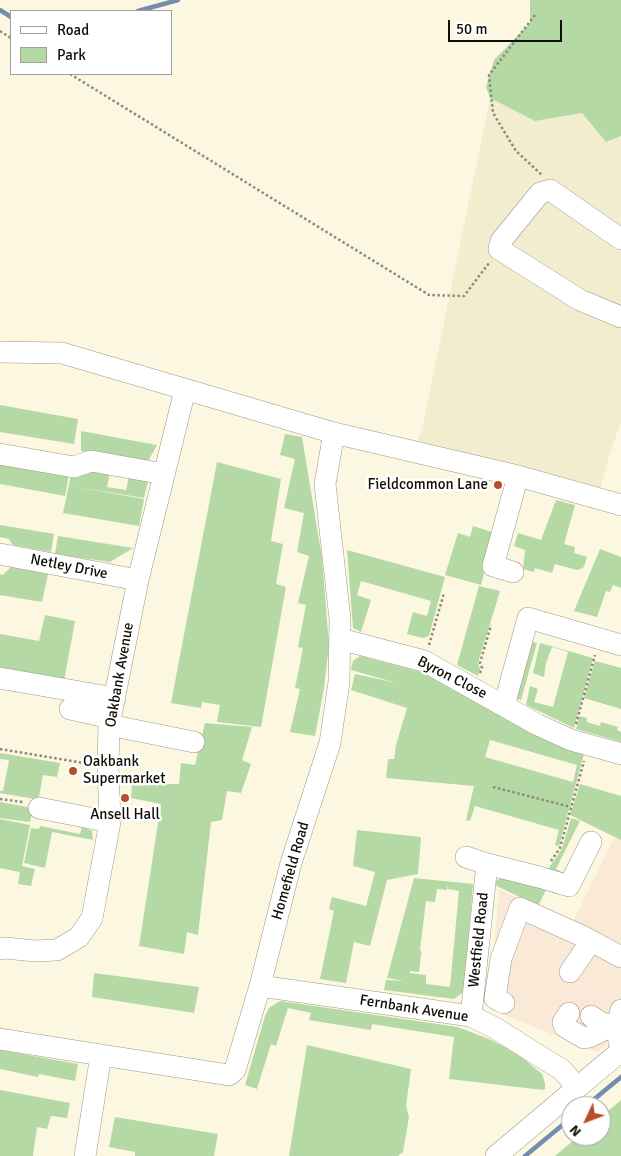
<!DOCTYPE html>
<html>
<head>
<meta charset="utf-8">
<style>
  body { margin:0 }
  #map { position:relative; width:621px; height:1156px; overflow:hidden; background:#fcf7e1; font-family:Signika,sans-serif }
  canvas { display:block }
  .legend { position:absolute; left:10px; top:10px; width:162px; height:65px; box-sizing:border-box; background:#fff; border:1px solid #9f9f9c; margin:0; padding:6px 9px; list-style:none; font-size:15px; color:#0f0e07 }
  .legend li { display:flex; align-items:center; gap:10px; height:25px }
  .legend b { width:25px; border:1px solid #9f9f9c }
  .north { position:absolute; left:561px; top:1096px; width:50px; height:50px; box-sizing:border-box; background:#fff; border:1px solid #9f9f9c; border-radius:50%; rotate:227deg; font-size:14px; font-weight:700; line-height:20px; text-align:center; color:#0f0e07 }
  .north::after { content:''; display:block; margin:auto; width:18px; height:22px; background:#b74f2b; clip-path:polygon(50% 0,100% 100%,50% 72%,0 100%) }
  .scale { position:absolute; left:448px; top:20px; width:114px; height:22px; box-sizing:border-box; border:2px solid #0f0e07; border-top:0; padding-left:6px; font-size:15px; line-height:18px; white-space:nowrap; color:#0f0e07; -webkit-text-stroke:4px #fff; paint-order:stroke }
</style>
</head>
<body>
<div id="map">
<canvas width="621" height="1156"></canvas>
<ul class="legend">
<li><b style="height:6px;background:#fff"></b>Road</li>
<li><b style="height:14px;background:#b5d9a5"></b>Park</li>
</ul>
<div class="north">N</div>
<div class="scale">50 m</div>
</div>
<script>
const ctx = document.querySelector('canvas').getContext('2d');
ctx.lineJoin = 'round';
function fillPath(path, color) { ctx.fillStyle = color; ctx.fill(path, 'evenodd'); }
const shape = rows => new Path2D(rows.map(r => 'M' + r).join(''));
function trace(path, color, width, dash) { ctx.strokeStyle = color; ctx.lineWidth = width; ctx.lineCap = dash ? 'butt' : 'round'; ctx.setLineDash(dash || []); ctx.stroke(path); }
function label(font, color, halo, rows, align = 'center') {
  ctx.font = font + ' Signika,sans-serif'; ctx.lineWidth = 5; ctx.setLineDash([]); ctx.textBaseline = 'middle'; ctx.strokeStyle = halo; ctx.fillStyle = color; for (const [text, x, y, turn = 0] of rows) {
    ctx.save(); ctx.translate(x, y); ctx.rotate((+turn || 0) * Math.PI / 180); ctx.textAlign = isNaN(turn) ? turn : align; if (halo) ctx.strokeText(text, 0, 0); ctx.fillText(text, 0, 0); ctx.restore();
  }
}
const commercial = shape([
  [614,838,621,841,621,1033,597,1052,489,1009,499,889,572,924]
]);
const built = shape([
  [490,98,535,121,582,113,606,142,621,136,621,422,608,459,600,491,414,448,422,430]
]);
const green = shape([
  [530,0,621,0,621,136,606,142,582,113,535,121,490,98,486,87,494,60,530,23],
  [0,405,78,419,74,444,0,432],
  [81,431,157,445,147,463,81,451],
  [285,434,302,437,322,558,329,645,324,688,315,736,290,732,300,689,295,688,303,648,298,647,306,605,298,603,309,556,297,552,304,513,284,508,295,459,280,455],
  [217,462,281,479,271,541,283,544,276,584,286,587,261,727,217,722,220,705,202,702,201,708,171,703],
  [0,463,69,475,65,496,0,484],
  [94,467,148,481,144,498,71,486,144,499,139,526,63,513,71,475],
  [110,473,129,476,126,490,107,487],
  [556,500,575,505,564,544,575,547,574,553,587,557,585,564,583,568,577,570,555,564,552,573,535,568,534,572,523,569,525,550,514,546,518,533,541,540],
  [0,525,54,534,51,552,13,545,9,539,0,537],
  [473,526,495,533,481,585,445,575,458,533,470,537],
  [58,536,133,548,110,562,55,554],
  [600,549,621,557,621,588,613,585,610,592,606,591,597,617,574,611],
  [347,550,445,577,429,636,423,638,407,634,413,612,427,616,431,601,361,581,357,595,371,600,361,632,353,628],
  [11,567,48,574,42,602,0,595,0,574,3,575],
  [479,586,500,591,478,663,480,669,478,676,457,665],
  [45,615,75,621,64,681,0,671,0,634,39,641],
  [529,641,537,643,521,700,513,698],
  [540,643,593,658,574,728,526,705,530,686,538,689,534,702,553,707,568,652,552,647,546,663,544,677,533,673],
  [360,656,425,673,584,754,559,846,555,845,559,830,475,806,470,821,466,820,474,786,386,778,388,761,389,759,394,759,396,745,407,708,351,690,355,674,397,683,351,670,353,661],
  [490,740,577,765,573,782,485,757],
  [595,661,621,668,621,709,584,698],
  [579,716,587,718,587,722,600,726,601,722,618,727,617,730,621,732,621,742,576,729],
  [205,723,252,727,242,760,251,764,241,793,227,791,222,820,211,822,198,935,187,932,184,954,139,946,161,804,131,798,132,784,179,784,181,763,195,765],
  [0,753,60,763,57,777,43,775,39,797,53,800,52,802,0,793,0,791,3,791,9,760,0,759],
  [580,784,621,796,621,840,570,815],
  [0,802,33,808,30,822,0,818],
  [571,818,580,821,556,869,566,874,546,872,562,849],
  [0,819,30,825,22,866,35,869,31,886,18,884,20,872,0,868],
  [40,826,80,834,82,827,92,831,93,840,52,832,45,868,24,863,31,828,39,829],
  [357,830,421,837,418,874,387,880,370,946,354,942,346,983,320,979,334,911,329,909,332,897,366,906,375,872,353,866],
  [414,878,473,884,464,990,462,993,454,999,384,990,386,980,404,981,387,978],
  [447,885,448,889,459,891,450,987,426,984,426,975,410,973,410,971,419,972,421,955,422,955,420,949,426,901,435,902,437,889,447,890],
  [500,878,558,890,556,894,546,890,538,906,493,884],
  [94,973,199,987,194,1013,92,997],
  [280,1001,458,1027,489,1039,518,1054,542,1074,545,1083,545,1089,543,1090,449,1079,454,1037,372,1024,371,1030,309,1020,311,1013,288,1008,276,1046,271,1044,257,1089,245,1085,265,1016,269,1008],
  [307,1045,411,1069,406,1106,409,1117,403,1152,398,1156,289,1156],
  [0,1050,78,1064,75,1081,39,1074,38,1077,0,1069],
  [0,1090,70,1103,67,1118,51,1116,47,1129,37,1127,33,1156,0,1156],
  [621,1100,621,1156,555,1156,579,1136,601,1136,601,1117],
  [115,1117,218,1134,214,1156,135,1156,135,1152,109,1147]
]);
const stream = shape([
  [0,10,11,17],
  [138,11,178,0],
  [586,1106,621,1077],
  [525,1156,571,1118]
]);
const path = shape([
  [535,15,489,75,493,113,516,151,542,175],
  [0,31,11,38],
  [70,74,429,295,464,296,489,263],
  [429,645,444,593],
  [480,673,482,668,480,663,491,625],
  [576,724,595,655],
  [0,749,90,764],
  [493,787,571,807],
  [0,799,23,802],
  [551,861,560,848,584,761]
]);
const minor = shape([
  [621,239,550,190,540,193,501,241,499,249,580,300,621,317],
  [0,352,62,353,334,433,518,476,621,505],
  [0,454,74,467,91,461,164,474],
  [0,554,138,580],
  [513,572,493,566,518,476],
  [340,639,424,661,538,725,571,740,621,754],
  [0,678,115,698],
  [504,706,528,618,621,645],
  [70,709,111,718],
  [109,725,194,742],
  [39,808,110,822],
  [466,857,487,864,471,1016],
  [487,864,539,877,569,886,591,842],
  [0,949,5,948,35,951,57,950,79,937,92,918,110,822,108,767,109,725,138,580,185,390],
  [570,972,591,941],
  [260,986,471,1016,495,1028,562,1070,577,1087],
  [504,1003,495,998,501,959,520,908,582,936,621,957],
  [569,1013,563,1022,565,1027,584,1038,589,1037,612,1026,602,1023,591,1016],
  [0,1039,229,1075,235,1070,260,986,291,863,330,743,339,682,340,619,325,484,334,433],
  [619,1042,617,1026,621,1010],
  [85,1156,101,1055],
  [496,1156,621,1051]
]);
const markers = [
  [498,485,5,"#b74f2b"],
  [73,771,5,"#b74f2b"],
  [125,798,5,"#b74f2b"]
];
const poiNames = [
  ["Fieldcommon Lane",488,485],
  ["Oakbank",83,762,"left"],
  ["Supermarket",83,779,"left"],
  ["Ansell Hall",125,815,"center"]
];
const streetNames = [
  ["Netley Drive",69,567,11],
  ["Oakbank Avenue",120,675,-80],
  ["Byron Close",452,678,27],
  ["Homefield Road",291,871,-74],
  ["Westfield Road",479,940,-84],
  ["Fernbank Avenue",414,1009,9]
];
fillPath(commercial, '#fbe9d8');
fillPath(built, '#f3edcf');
fillPath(green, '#b5d9a5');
trace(stream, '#738caf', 4.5);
trace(minor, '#9d9984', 22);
trace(path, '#8d8a7b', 2.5, [2.5, 2.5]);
trace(minor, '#fff', 21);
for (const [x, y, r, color] of markers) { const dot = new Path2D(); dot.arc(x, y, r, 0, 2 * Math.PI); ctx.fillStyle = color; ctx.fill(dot); trace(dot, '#fff', 2); }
label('15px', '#0f0e07', '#fff', poiNames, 'right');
label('15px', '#0f0e07', '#fff', streetNames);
</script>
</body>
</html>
